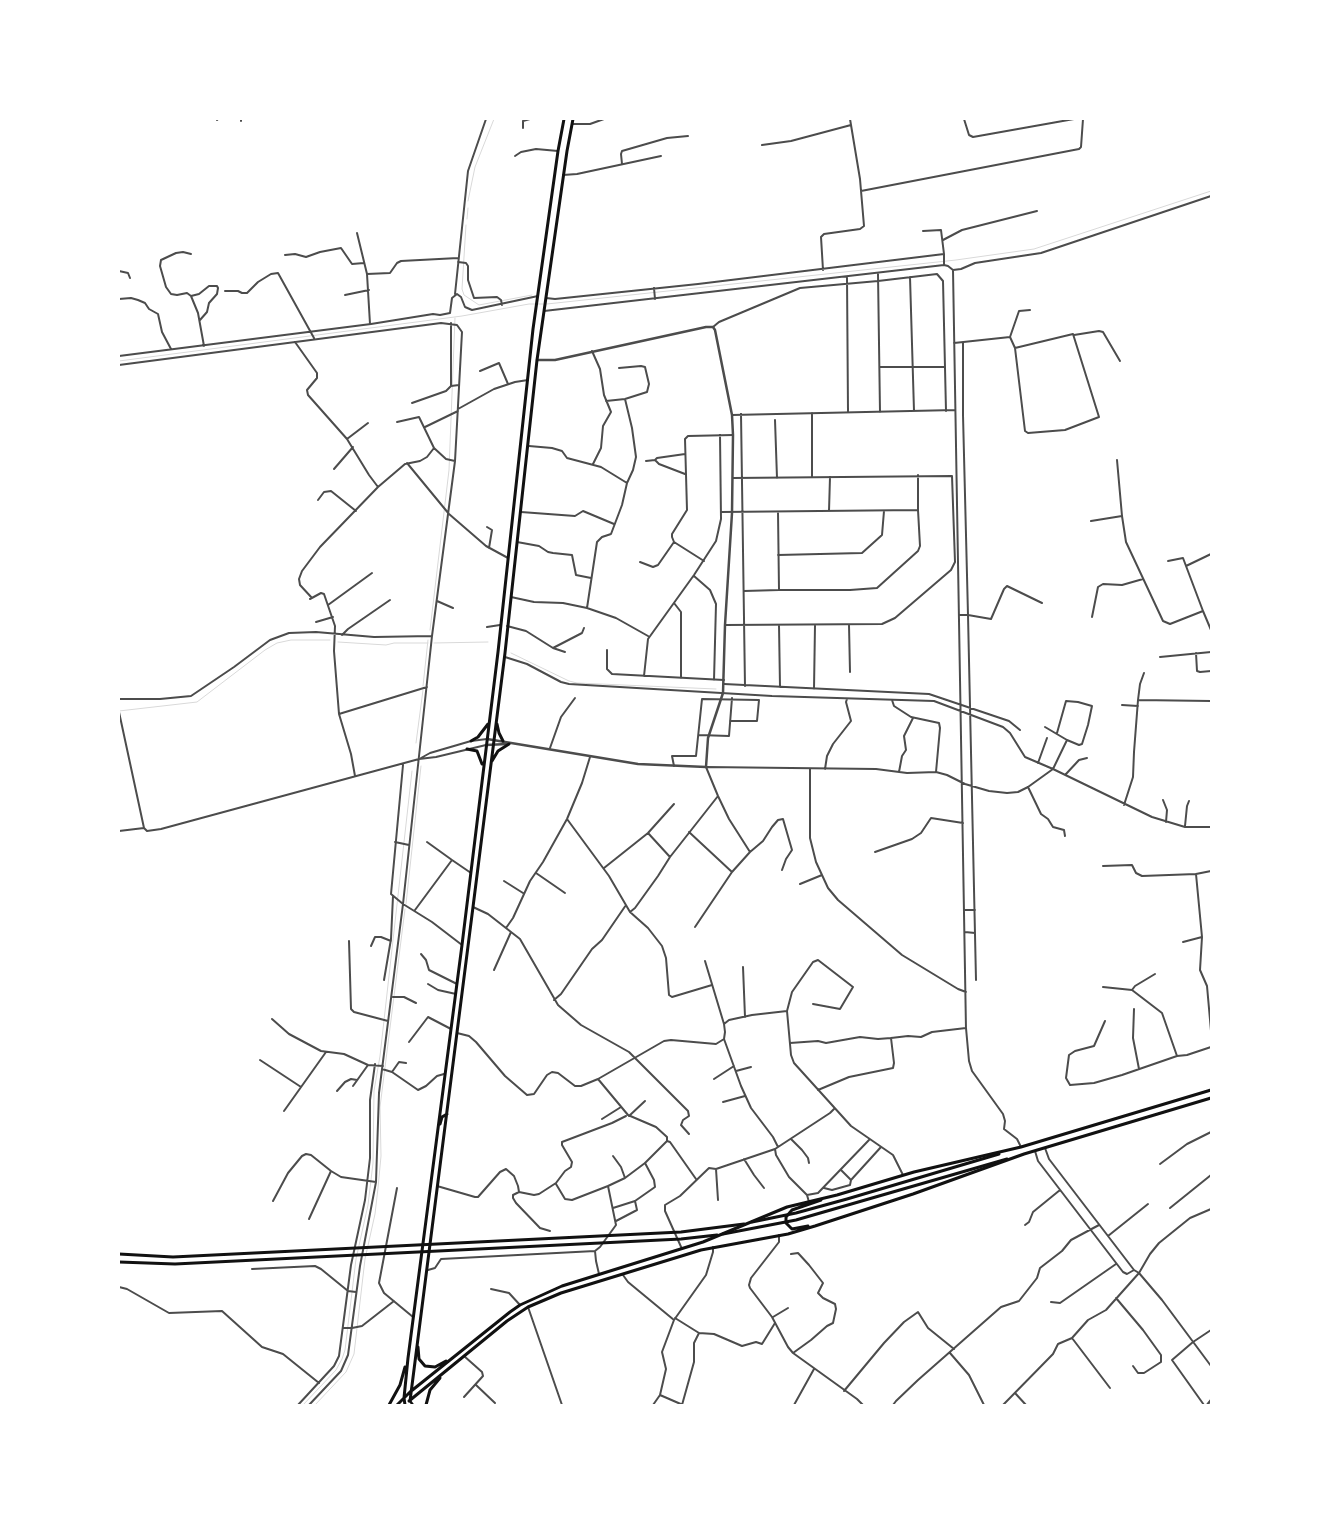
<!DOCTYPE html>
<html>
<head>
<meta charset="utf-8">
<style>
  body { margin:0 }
  #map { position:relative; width:1330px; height:1524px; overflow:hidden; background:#fff; font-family:"Archivo Narrow",sans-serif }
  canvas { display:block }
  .frame { position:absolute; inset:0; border:120px solid #fff; pointer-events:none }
</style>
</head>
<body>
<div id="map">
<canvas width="1330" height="1524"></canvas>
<div class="frame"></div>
</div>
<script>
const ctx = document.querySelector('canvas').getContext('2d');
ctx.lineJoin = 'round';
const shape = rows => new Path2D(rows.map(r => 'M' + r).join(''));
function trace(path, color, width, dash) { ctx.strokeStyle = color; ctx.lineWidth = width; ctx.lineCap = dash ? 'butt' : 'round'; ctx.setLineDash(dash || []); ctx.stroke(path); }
const stream = shape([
  [468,201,475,167,494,119],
  [467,219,468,208],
  [466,225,462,289,464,295,479,305,532,295],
  [547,304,956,260,1034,249,1211,191],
  [119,361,462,316,529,304,543,304],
  [430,630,449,470,455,318],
  [338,642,386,645,394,643,428,643],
  [434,643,488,642],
  [511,653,569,681,577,683,716,689],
  [423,686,428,640],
  [119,711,197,702,265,650,277,643,291,640,330,640],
  [416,743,423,690],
  [406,904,421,766],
  [303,1405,336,1370,342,1359,345,1350,356,1259,368,1205,373,1163,374,1091,380,1056,412,771],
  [315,1405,346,1372,354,1354,365,1259,375,1214,378,1188,381,1156,380,1107,405,909]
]);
const minor = shape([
  [241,119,241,121],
  [964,119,969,135,973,137,1074,119],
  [217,120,218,119],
  [573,124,590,124,604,119],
  [523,128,523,121,530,119],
  [762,145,791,141,851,125],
  [515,156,521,152,536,149,558,151],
  [622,164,621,154,622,151,667,138,688,136],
  [563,175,577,174,661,156],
  [861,191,1079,149,1081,147,1083,119],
  [923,231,941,230,944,254],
  [357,233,367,274],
  [943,240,962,230,1037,211],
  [191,254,183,252,176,253,161,260,160,266,166,287,171,294,177,295,187,293,191,296,198,313,204,346],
  [285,255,295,254,306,257,320,252,341,248,352,264,364,263],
  [458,262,466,263,468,266,468,280,474,298,497,297,501,300,502,305],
  [823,270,821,237,824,234,860,229,864,226,860,179,850,119],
  [953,270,966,1028,969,1061,972,1071,1003,1114,1005,1121,1004,1129,1017,1139,1021,1147],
  [119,271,128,273,130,278],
  [878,274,880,412],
  [847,277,848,412],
  [910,277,914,411],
  [654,288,655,299],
  [225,291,238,291,242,293,247,293,258,282,271,274,278,273,314,338],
  [455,294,468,171,486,119],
  [345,295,369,290],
  [191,296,199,294,209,286,217,286,218,288,217,294,209,303,207,312,200,320],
  [546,298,555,299,698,284,944,254,944,265],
  [119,299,131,298,138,300,145,303,149,309,158,314,162,332,171,349],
  [544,311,944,265,948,266,953,270,961,269,975,263,1041,253,1211,196],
  [451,323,451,386,459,385],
  [370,324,367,274,390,273,397,263,401,261,458,258],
  [713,327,719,322,800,288,878,281,937,274,943,281,946,411],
  [1074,335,1099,331,1103,332,1120,361],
  [295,342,317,373,317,378,307,390,308,395,347,439,369,475,378,487],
  [954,343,1010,337],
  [1015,348,1073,334,1099,417,1065,430,1028,433,1025,431,1015,348,1010,337,1019,311,1030,310],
  [592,351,600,369,604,395,611,412,603,426,601,448,593,464],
  [119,356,371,324,433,314,440,315,450,313,452,298,457,294,461,297,465,307,472,310,538,296],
  [119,365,441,323,457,325,462,332,455,461,432,636,403,904,379,1093,376,1182,360,1266,348,1355,341,1371,309,1405],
  [880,367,945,367],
  [480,371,499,363,508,384],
  [606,401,625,399,647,392,649,384,645,367,641,366,619,368],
  [412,403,446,391,451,386],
  [458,409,494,389,515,382,528,380],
  [741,414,745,686],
  [732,415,955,410],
  [775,420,777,478],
  [397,422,419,417,434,448],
  [425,427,458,411],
  [347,439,368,423],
  [529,446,552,448,562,451,567,458,601,467,627,483,633,470,636,457,632,428,625,399],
  [1117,460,1122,516,1126,542,1163,621,1170,624,1203,611,1211,630],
  [646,461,655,460],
  [407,463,449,514,486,546,508,558],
  [334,469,353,447],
  [685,474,659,464,655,460,657,458,685,454],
  [812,477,812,413],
  [318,500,324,492,331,491,356,511],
  [829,511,830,477],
  [521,512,575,516,583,511,614,524],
  [721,512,918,510,918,475],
  [1091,521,1122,516],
  [487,527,492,530,489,548],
  [517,542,539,546,548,552,553,553,572,555,576,575,591,578],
  [778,555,862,553,882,535,884,511],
  [704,561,674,542,672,537,672,534,687,510,685,439,688,436,733,435],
  [1168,561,1183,558,1203,611],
  [640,562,653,567,658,565,674,542],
  [1186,566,1211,554],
  [694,576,710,590,716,604,714,680],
  [779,590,850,590,877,588,918,551,920,546,918,510],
  [744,591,779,590,778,512],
  [511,597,534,602,563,603,587,608,616,618,648,636],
  [312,598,300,585,299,579,302,571,320,547,378,487,405,464,420,461,427,457,434,448,446,459,455,461],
  [310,599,321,593,324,594,335,626,334,651,339,714,351,754,355,776],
  [437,601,453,608],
  [674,603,681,612,681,678],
  [328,605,372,573],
  [587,608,597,542,602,537,611,534,622,505,627,483],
  [959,615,968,615,963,415,963,343],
  [1092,617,1098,587,1103,584,1122,585,1143,579],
  [316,622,333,617],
  [725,625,882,624,895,618,951,570,955,562,952,476,733,478],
  [779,625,780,687],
  [849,625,850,672],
  [507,626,526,631,553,648,582,633,584,628],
  [487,627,500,625],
  [342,635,348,629,390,600],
  [553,648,565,652],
  [607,650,607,669,612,674,724,680],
  [1196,653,1197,671,1200,672,1211,671],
  [505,657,527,664,561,682,569,684,772,696,934,701,1003,727,1010,733,1025,757,1053,769,1067,740,1079,745,1082,744,1088,725,1092,706,1078,702,1066,701,1057,733],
  [1160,657,1211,652],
  [644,676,648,639,694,575,716,541,721,519,720,435],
  [724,684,929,694,1009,721,1020,730],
  [814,689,815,625],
  [119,699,160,699,191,696,234,667,270,640,289,633,316,632,374,637,432,636],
  [892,700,894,706,911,717,939,723,940,728,936,772],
  [1138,700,1140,684,1144,673],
  [1122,705,1138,706],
  [119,712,144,828,147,831,161,829,419,759,436,757,486,745],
  [339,714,427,687],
  [1045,727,1067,740],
  [699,735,729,736,732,698],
  [550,748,561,717,575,698],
  [421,758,430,753,471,741,487,739],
  [1038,763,1047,738],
  [403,765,391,894,403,904,432,922,462,945],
  [674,766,672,756,696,756,702,699,759,700,757,721,730,721],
  [810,769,810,838,816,862,828,888,838,900,902,955,958,989,966,992],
  [825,769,827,756,833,744,851,721,846,702,847,699],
  [899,772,902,756,906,750,904,736,913,718],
  [1066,774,1079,760,1087,758],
  [1028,787,1041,814,1048,819,1053,827,1064,830,1065,836],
  [1163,800,1167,810,1166,822],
  [1124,805,1133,777,1134,752,1138,700,1211,701],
  [567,819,609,876,630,912,635,908,658,876,670,857,718,796],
  [1185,826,1187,806,1189,801],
  [119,831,144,828],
  [689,832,732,872,750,852],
  [648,833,670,857],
  [395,842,409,845],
  [427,842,452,860],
  [875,852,912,839,921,833,931,818,963,823],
  [1103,866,1132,865,1136,873,1142,876,1196,874],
  [604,868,648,833,674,804],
  [782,870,786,859,792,850,783,819,778,820,772,827,763,841,750,852,729,819,718,796,706,767,876,769,907,773,936,772,947,775,965,784,989,791,1007,793,1018,792,1028,787,1053,769,1152,817,1185,827,1211,827],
  [536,873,565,893],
  [504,881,523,893],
  [800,884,822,875],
  [473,907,488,914,520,939,558,1005,581,1025,629,1052,688,1111,689,1116,683,1120,681,1125,689,1134],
  [415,910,452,860,471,873],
  [965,910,975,910],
  [630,912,648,928,662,946,666,958,669,995,672,997,712,985],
  [695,927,732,872],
  [506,928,513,918,530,881,543,862,567,819,582,783,590,757],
  [965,932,975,933],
  [1202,937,1200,970,1207,986,1211,1031],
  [349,941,351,1009,354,1012,388,1021],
  [1183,942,1202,937,1196,874,1211,871],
  [371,946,375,937,381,937,391,941],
  [421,954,426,960,429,970,457,984],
  [743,967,745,1017],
  [494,970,511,932],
  [1155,974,1135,986,1132,990,1162,1013,1177,1056],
  [384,980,391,939,393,896],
  [976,980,968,615,991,619,1004,589,1007,586,1042,603],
  [428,984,438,990,456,994],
  [1103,987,1132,990],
  [393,997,404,997,416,1003],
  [554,1000,561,994,592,949,602,940,626,905],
  [813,1004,840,1009,853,987,818,960,813,962,792,992,787,1011,791,1055,794,1063,851,1126,893,1155,903,1175],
  [1134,1009,1133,1038,1139,1069],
  [272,1019,289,1034,321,1051,344,1054,368,1065,383,1066],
  [1105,1021,1094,1046,1075,1051,1069,1055,1066,1078,1070,1085,1094,1083,1122,1075,1177,1056,1187,1055,1211,1047],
  [724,1024,729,1020,752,1015,787,1011],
  [457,1033,469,1036,476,1042,505,1076,527,1095,534,1094,547,1075,552,1072,558,1073,575,1086,581,1086,598,1079,664,1041,671,1040,716,1044,724,1039,725,1032,724,1024,705,961],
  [724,1039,741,1086,751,1108,773,1137,778,1147],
  [409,1042,428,1017,451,1029],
  [790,1043,818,1041,826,1043,860,1037,878,1039,891,1038],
  [260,1060,301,1087],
  [382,1069,392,1072,418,1090,426,1086,437,1076,444,1074],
  [736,1071,751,1067],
  [392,1072,399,1062,406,1063],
  [598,1079,628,1115,656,1127,667,1137,667,1141,645,1163,625,1178,608,1186,616,1225,600,1247,595,1251,596,1261,599,1274],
  [714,1079,734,1066],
  [353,1086,368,1065],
  [818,1090,849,1077,893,1068,894,1063,891,1038,908,1036,921,1037,932,1032,966,1028],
  [337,1091,345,1082,351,1079,357,1080],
  [723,1102,745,1096],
  [284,1111,326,1052],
  [629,1116,645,1101],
  [602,1119,621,1107],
  [791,1139,802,1150,808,1158,809,1163],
  [667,1141,670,1142,696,1179],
  [1045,1148,1049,1159,1134,1270,1139,1273,1162,1300,1211,1366],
  [1035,1151,1038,1161,1123,1272,1127,1274,1134,1270],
  [613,1156,621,1167,625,1178],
  [744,1159,754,1175,764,1188],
  [1160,1164,1187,1144,1211,1132],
  [716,1169,718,1200],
  [851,1180,881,1147],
  [556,1184,565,1199,572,1200,608,1186],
  [437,1186,475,1197,478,1197,500,1172,506,1169,514,1176,518,1186,519,1192],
  [397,1188,379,1283,384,1293,413,1317],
  [824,1188,832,1190,850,1185,851,1180,841,1170],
  [807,1195,818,1193,869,1140],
  [273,1201,288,1173,302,1156,306,1154,311,1155,331,1171],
  [809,1202,807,1195,789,1177,776,1155,775,1149,830,1113,834,1109],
  [613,1208,635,1201,655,1187,654,1180,645,1163],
  [1170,1208,1211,1175],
  [309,1219,331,1171,341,1177,376,1182],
  [616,1221,637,1210,635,1201],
  [1025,1225,1029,1222,1033,1212,1060,1190],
  [550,1231,540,1228,516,1203,513,1198,513,1195,519,1192,534,1195,539,1194,556,1183,565,1171,571,1167,572,1162,562,1145,562,1142,612,1123,626,1116],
  [779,1235,779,1242,751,1278,749,1285,750,1288,772,1317,788,1347,793,1353,857,1399,863,1405],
  [1108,1236,1148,1204],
  [682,1249,665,1211,665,1205,680,1196,709,1168,716,1169,775,1149],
  [791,1254,798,1253,809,1265,823,1283,818,1293,823,1298,835,1304,836,1309,833,1323,827,1326,811,1340,793,1353],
  [252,1269,315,1266,321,1269,348,1291,356,1292],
  [428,1270,435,1268,441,1259,595,1251],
  [623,1275,628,1282,674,1320],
  [119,1287,127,1289,169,1313,222,1311,262,1347,283,1354,319,1383],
  [491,1289,509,1293,520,1305],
  [1116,1298,1143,1330,1161,1355,1161,1362,1144,1373,1138,1373,1133,1366],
  [1051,1302,1060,1303,1116,1264],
  [528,1307,562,1405],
  [773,1317,788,1308],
  [675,1318,699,1333,714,1334,742,1346,756,1342,762,1344,775,1323],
  [343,1328,352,1328,362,1326,394,1301],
  [1072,1338,1110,1388],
  [950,1353,969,1375,984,1405],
  [476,1385,495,1403],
  [844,1391,884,1343,904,1322,918,1312,928,1328,954,1349],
  [1015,1393,1026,1405],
  [660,1395,683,1405],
  [464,1397,483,1376,482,1372,464,1356],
  [298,1405,334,1366,339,1356,351,1265,365,1200,370,1158,370,1100,375,1064],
  [653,1405,660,1395,666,1369,662,1352,674,1320,706,1275,713,1252,713,1247],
  [682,1405,694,1362,694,1343,699,1333],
  [794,1405,814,1369],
  [893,1405,896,1401,918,1380,1001,1307,1019,1301,1037,1278,1040,1268,1062,1251,1071,1240,1099,1225],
  [1003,1405,1053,1354,1058,1344,1072,1338,1088,1320,1106,1310,1139,1273,1150,1254,1159,1243,1190,1218,1211,1209],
  [1204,1405,1172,1360,1193,1342,1211,1330]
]);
const tertiary = shape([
  [487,739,638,764,706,767,708,738,723,693,725,625,732,513,733,435,732,415,715,330,713,327,706,327,555,360,537,360],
  [486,745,507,744],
  [1207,1405,1211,1400]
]);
const secondary = shape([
  [410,1401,413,1405]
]);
const primary = shape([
  [752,1222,796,1213,847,1199,999,1154],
  [723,1234,796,1220,1007,1159],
  [119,1254,173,1257,681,1232,744,1224],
  [119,1262,175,1264,681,1239,717,1235]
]);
const trunk = shape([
  [497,724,499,733,503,741],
  [471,741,478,737,488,724],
  [467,749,477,751,482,764],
  [492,761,498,751,509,744],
  [440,1124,442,1117,447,1114],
  [808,1226,792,1229,786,1223,786,1217,792,1210,821,1200],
  [418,1347,419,1359,425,1366,435,1367,446,1361],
  [409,1401,507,1321,528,1307,561,1293,701,1250,788,1234,815,1226,913,1194,1024,1154,1211,1098],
  [410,1401,473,907,505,653,537,360,567,151,573,119],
  [389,1405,400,1385,405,1367],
  [397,1405,410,1392,510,1312,520,1305,562,1286,703,1242,787,1207,837,1195,914,1172,1021,1147,1211,1090],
  [405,1405,404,1398,408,1358,462,945,498,652,533,329,558,151,564,119],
  [426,1405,430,1390,440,1378]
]);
trace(stream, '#d9d9d9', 1);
trace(minor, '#4c4c4c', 2);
trace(tertiary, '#4c4c4c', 2.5);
trace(secondary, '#111', 2.5);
trace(primary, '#111', 3);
trace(trunk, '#111', 3);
</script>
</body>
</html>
